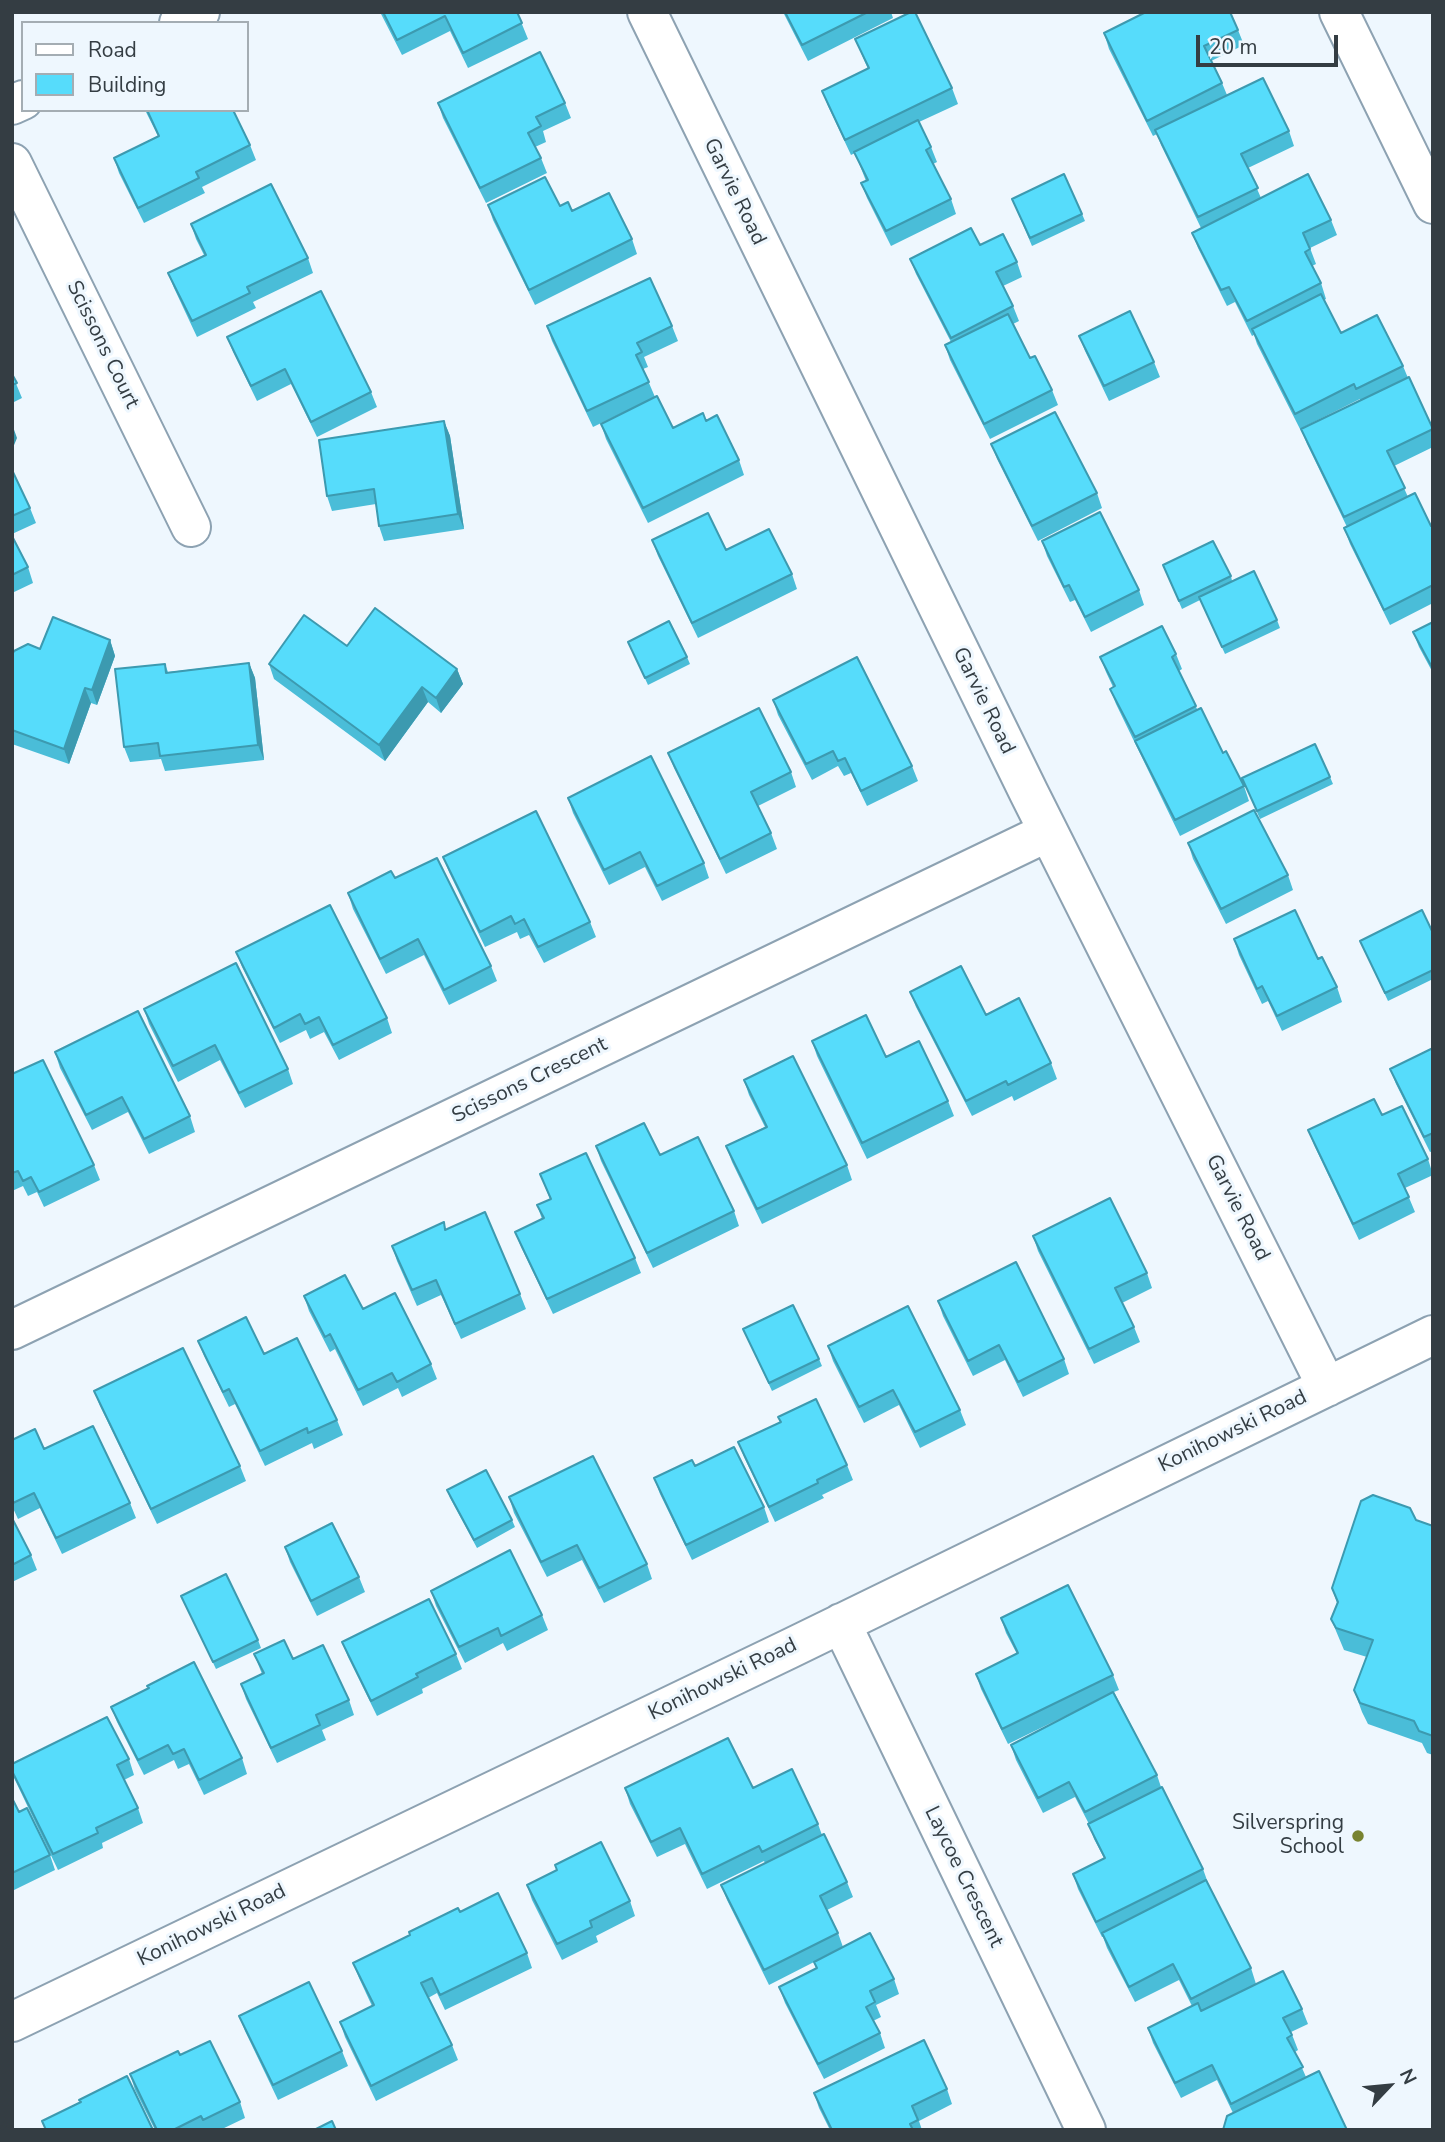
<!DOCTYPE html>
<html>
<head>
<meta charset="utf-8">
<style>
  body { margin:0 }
  #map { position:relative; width:1445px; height:2142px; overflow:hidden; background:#eef7fe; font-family:"Nunito Sans",sans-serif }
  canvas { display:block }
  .frame { position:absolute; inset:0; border:14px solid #343d43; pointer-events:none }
  .legend { position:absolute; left:21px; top:21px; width:228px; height:91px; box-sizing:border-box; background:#eef7fe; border:2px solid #a4adb3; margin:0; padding:9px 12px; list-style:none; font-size:21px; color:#343d43 }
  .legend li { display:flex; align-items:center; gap:14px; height:35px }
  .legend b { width:35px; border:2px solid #a4adb3 }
  .north { position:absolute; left:1354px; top:2051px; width:70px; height:70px; -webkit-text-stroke:5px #eef7fe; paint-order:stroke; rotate:64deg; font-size:19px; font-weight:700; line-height:28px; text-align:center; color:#343d43 }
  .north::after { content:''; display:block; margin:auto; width:24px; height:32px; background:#343d43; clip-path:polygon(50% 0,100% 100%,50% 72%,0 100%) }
  .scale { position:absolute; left:1196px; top:35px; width:142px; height:32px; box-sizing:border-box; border:4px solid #343d43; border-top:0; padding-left:9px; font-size:21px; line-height:24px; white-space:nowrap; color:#343d43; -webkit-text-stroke:5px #eef7fe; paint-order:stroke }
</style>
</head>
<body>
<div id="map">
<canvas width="1445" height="2142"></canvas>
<div class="frame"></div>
<ul class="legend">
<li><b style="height:9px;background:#fff"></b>Road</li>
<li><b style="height:19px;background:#56dcfb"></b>Building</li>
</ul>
<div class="north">N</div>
<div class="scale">20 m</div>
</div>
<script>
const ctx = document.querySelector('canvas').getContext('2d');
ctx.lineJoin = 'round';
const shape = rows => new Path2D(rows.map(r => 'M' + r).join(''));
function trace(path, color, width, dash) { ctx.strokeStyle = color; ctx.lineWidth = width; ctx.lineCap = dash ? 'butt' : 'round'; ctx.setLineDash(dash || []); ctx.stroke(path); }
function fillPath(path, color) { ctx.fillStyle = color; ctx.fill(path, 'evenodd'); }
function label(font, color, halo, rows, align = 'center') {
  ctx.font = font + ' "Nunito Sans",sans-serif'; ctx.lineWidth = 6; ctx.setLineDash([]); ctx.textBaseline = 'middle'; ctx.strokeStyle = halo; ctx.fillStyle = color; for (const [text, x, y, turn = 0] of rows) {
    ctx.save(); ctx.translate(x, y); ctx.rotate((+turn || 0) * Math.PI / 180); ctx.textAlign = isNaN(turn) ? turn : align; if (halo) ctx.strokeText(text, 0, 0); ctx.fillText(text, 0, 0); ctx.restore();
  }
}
const minor = shape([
  [647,12,1029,793,1327,1387],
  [1339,12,1433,204],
  [179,23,200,12],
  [12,105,23,100],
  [12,163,191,527],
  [12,1330,1048,832],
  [841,1623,1086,2130],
  [12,2022,789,1649,1433,1335]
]);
const wall = shape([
  [380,12,517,12,528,39,468,68,450,31,402,55],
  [783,12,891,12,893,18,808,61],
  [1238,30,1244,45,1211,61,1222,83,1227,95,1289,131,1294,146,1248,168,1261,198,1331,220,1337,235,1310,248,1316,264,1312,266,1321,283,1326,299,1324,300,1341,333,1403,366,1408,378,1433,428,1433,447,1394,466,1408,497,1431,526,1433,526,1433,603,1390,625,1350,544,1344,528,1347,527,1307,444,1301,429,1360,401,1360,399,1300,429,1257,344,1254,335,1252,336,1235,302,1227,306,1198,248,1192,233,1201,228,1161,145,1157,134,1153,136,1109,49,1104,33],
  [855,39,952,88,958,104,919,122,931,147,937,162,933,164,951,199,956,214,891,246,867,198,861,183,866,181,855,153,851,155,828,106,822,91,868,69],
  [438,103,565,103,571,118,543,131,546,142,535,147,541,158,547,173,486,203,443,118],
  [145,110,233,110,250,145,256,160,202,187,205,193,144,223,119,173,114,158,158,136],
  [1012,199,1082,214,1085,221,1032,246],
  [488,205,560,206,572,211,632,239,637,254,535,305,493,220],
  [191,224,308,258,313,273,253,302,256,308,197,337,174,288,168,273,204,255,196,239],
  [980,245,1017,262,1022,277,1003,286,1013,306,1019,321,1013,324,1030,358,1052,390,1058,405,990,439,950,360,945,345,951,342,916,274,910,259],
  [547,326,672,326,678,341,644,357,648,367,643,369,655,397,593,427,552,341],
  [1079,336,1154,362,1160,377,1109,401,1085,351],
  [227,337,371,392,377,407,317,437,291,384,257,401,233,352],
  [12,374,22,398,12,403],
  [444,421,450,436,464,529,384,541,379,526,376,504,332,511,327,496],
  [706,421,739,460,744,475,648,523,606,439,601,424,673,428],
  [991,444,1097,493,1102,508,1038,541,997,459],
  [12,470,30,508,36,523,12,534],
  [12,536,28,567,33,583,12,593],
  [652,540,726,550,792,574,797,589,698,638,658,556],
  [1042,541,1139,590,1144,605,1091,632,1075,600,1070,602,1047,556],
  [1163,565,1231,576,1232,581,1277,620,1280,628,1225,654,1200,600,1182,609],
  [1433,622,1433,673,1419,647,1413,632],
  [110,640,115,656,97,705,91,703,69,764,12,744,12,655,40,649],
  [628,642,687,657,690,664,648,685],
  [347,646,457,669,463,684,441,713,428,702,385,761,274,679,269,664],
  [1176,654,1182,669,1179,671,1197,709,1223,753,1244,786,1249,801,1180,836,1116,704,1110,689,1113,687,1106,672,1100,657],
  [249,663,255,678,264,760,165,771,161,759,130,762,124,747,165,664,168,672],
  [773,700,912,766,918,781,867,806,851,773,844,776,838,766,812,780,778,715],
  [668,753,791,772,796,787,758,806,771,833,777,849,726,874,674,768],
  [1330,777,1333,784,1260,819,1242,778],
  [568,798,704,863,709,878,662,901,645,867,609,885,573,813],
  [1188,843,1288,875,1293,890,1226,924,1193,859],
  [443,857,590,922,596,937,544,963,529,935,520,939,517,932,485,947,449,872],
  [395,878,491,966,497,981,449,1005,424,955,386,974,353,909,348,893],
  [1433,933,1433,979,1388,1001,1360,941],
  [1234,939,1337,987,1342,1002,1282,1031,1268,1001,1262,1004,1239,955],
  [236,952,387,1018,392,1033,339,1060,324,1032,310,1039,306,1030,280,1043,242,967],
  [910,992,986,1015,1051,1063,1057,1079,1014,1101,1012,1096,972,1116,916,1007],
  [144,1009,288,1069,293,1084,245,1108,220,1060,178,1082,149,1024],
  [812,1041,886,1057,948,1101,954,1116,867,1159,817,1056],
  [1433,1048,1433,1151,1430,1152,1396,1084,1390,1069],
  [55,1052,190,1116,195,1132,149,1154,128,1112,92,1130,60,1068],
  [12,1074,94,1165,100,1180,44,1207,37,1192,28,1196,23,1186,12,1191],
  [744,1080,847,1165,852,1180,762,1224,732,1162,726,1146,765,1127,749,1095],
  [1382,1115,1428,1159,1433,1175,1405,1188,1415,1212,1359,1240,1314,1145,1308,1130],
  [596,1146,660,1155,734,1211,739,1226,653,1268,601,1161],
  [540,1174,635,1258,641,1273,553,1314,521,1247,515,1232,542,1219,537,1205,550,1199],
  [444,1222,446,1229,520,1294,526,1309,461,1339,441,1295,417,1306,397,1261,392,1246],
  [1033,1236,1147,1273,1152,1288,1122,1303,1134,1327,1140,1342,1094,1364,1038,1251],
  [304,1296,363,1309,431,1364,437,1379,402,1397,398,1388,363,1406,335,1349,330,1352,309,1311],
  [938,1301,1064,1359,1069,1374,1023,1397,1005,1360,973,1376,943,1316],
  [743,1329,819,1359,822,1366,772,1391],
  [198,1341,264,1354,337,1420,343,1435,314,1449,312,1443,265,1466,235,1404,229,1407,204,1356],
  [828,1346,960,1410,966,1425,920,1448,899,1405,864,1423,833,1361],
  [94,1391,240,1466,246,1481,157,1524,100,1406],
  [778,1417,847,1465,853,1480,822,1495,824,1498,775,1522,744,1457,738,1442,780,1422],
  [12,1440,44,1449,130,1503,136,1518,62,1554,40,1508,18,1519,12,1506],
  [654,1478,764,1507,769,1522,692,1560,660,1494],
  [447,1490,512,1520,515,1527,477,1548,450,1498],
  [509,1497,647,1564,652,1579,604,1603,582,1560,547,1577,514,1513],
  [12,1518,31,1555,37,1570,12,1582],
  [1416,1520,1433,1526,1433,1755,1427,1753,1422,1743,1368,1724,1362,1712,1354,1690,1367,1657,1344,1650,1331,1619,1337,1603,1332,1588],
  [285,1547,359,1577,365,1592,317,1616,290,1562],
  [431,1591,542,1615,548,1630,507,1651,503,1643,465,1663,436,1606],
  [181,1596,258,1640,261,1648,216,1669],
  [1001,1618,1113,1675,1119,1690,1114,1692,1157,1775,1161,1787,1203,1869,1208,1883,1251,1968,1256,1984,1302,2009,1308,2024,1291,2032,1298,2050,1295,2052,1306,2077,1233,2113,1217,2080,1181,2098,1153,2043,1148,2028,1192,2006,1179,1980,1135,2002,1107,1948,1103,1937,1102,1937,1078,1889,1073,1874,1104,1858,1094,1839,1089,1824,1075,1797,1043,1813,1016,1760,1011,1745,1088,1705,1008,1744,981,1689,976,1674,1017,1654,1006,1633],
  [342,1642,456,1654,462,1669,422,1689,423,1693,377,1716,348,1657],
  [254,1654,293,1659,349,1700,354,1715,322,1730,326,1740,277,1763,246,1699,241,1684,262,1674],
  [111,1707,242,1758,247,1774,204,1795,189,1764,178,1769,174,1760,144,1775,117,1722],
  [129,1759,134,1775,124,1780,138,1808,143,1823,102,1843,103,1848,58,1870,15,1780,12,1773,12,1764],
  [625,1788,753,1788,818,1824,822,1835,847,1882,853,1897,827,1910,838,1933,843,1947,894,1979,899,1994,876,2005,881,2017,873,2021,880,2033,885,2048,824,2079,785,2003,779,1987,816,1968,814,1962,769,1985,727,1900,721,1885,765,1863,764,1861,707,1889,685,1844,657,1857,630,1804],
  [12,1798,19,1812,50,1855,55,1870,12,1891],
  [555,1865,630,1901,635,1916,596,1936,598,1942,562,1960,532,1900,527,1885,557,1870],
  [460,1912,527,1953,532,1968,445,2010,437,1993,428,1998,452,2045,458,2060,376,2101,345,2037,340,2022,372,2006,359,1978,353,1963],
  [239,2016,342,2051,348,2066,278,2100,245,2031],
  [180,2055,240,2102,245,2118,220,2130,155,2130,135,2090,130,2074],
  [947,2089,952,2104,919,2121,922,2130,830,2130,819,2108,814,2093]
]);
const shadedWall = shape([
  [444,421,450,436,464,529,458,514],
  [12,424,17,438,12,450],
  [110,640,115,656,97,705,92,690],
  [249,663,255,678,264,760,258,745],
  [457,669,463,684,441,713,436,698],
  [422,687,428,702,385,761,379,745],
  [85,688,91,703,69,764,64,749]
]);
const building = shape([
  [383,12,517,12,522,23,463,53,445,16,397,40,383,12],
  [785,12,868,12,802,45,785,12],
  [911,12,915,12,952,88,845,140,822,91,869,68,855,39,911,12],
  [1146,12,1230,12,1238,30,1204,46,1222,83,1147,121,1104,33,1146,12],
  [540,52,565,103,536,117,541,126,528,133,541,158,480,188,438,103,540,52],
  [1263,78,1289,131,1241,154,1258,188,1198,217,1155,130,1263,78],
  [147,110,233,110,250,145,196,172,199,178,138,208,114,158,159,136,147,110],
  [918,120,931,147,926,150,951,199,886,231,861,183,868,180,854,152,918,120],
  [1064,174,1082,214,1030,238,1012,199,1064,174],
  [1308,174,1331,220,1303,233,1310,249,1305,252,1321,283,1247,321,1229,287,1221,290,1192,233,1308,174],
  [545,177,560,206,568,202,572,211,609,193,632,239,529,290,488,205,545,177],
  [271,184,308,258,247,287,250,293,192,321,168,273,206,255,191,224,271,184],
  [971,228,980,245,1003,234,1017,262,996,272,1013,306,951,338,910,259,971,228],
  [650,278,672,326,637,343,642,352,636,355,649,382,587,411,547,326,650,278],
  [321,291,371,392,311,422,285,369,251,386,227,337,321,291],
  [1321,294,1341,333,1377,315,1403,366,1356,389,1354,384,1295,414,1252,329,1321,294],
  [1130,311,1154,362,1104,386,1079,336,1130,311],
  [1008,314,1030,358,1035,356,1052,390,984,424,945,345,1008,314],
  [12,374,17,383,12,385,12,374],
  [1409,377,1433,429,1387,451,1405,488,1344,517,1301,429,1409,377],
  [657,396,673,428,703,413,706,421,717,415,739,460,643,508,601,424,657,396],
  [1055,412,1097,493,1032,526,991,444,1055,412],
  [444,421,458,514,379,526,374,489,327,496,319,440,444,421],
  [12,470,30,508,12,516,12,470],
  [1415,493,1431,526,1433,526,1433,585,1384,610,1344,528,1415,493],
  [1100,512,1139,590,1085,617,1069,585,1064,587,1042,541,1100,512],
  [708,513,726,550,769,529,792,574,692,623,652,540,708,513],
  [12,536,28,567,12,575,12,536],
  [1213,541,1231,576,1179,601,1163,565,1213,541],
  [1254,571,1277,620,1222,647,1199,597,1254,571],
  [375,608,457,669,436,698,422,687,379,745,269,664,304,615,347,646,375,608],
  [53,617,110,640,92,690,85,688,64,749,12,730,12,655,14,651,28,644,40,649,53,617],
  [669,621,687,657,645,678,628,642,669,621],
  [1433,622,1433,669,1413,632,1433,622],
  [1162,626,1176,654,1172,657,1196,706,1135,737,1110,689,1115,686,1100,657,1162,626],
  [857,657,912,766,861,791,845,758,838,761,833,751,806,764,773,700,857,657],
  [249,663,258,745,160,756,158,743,124,747,115,669,165,664,166,673,249,663],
  [759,708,791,772,751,792,771,833,720,859,668,753,759,708],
  [1201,708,1223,753,1226,751,1244,786,1175,820,1135,741,1201,708],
  [1315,744,1330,777,1257,811,1242,778,1315,744],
  [651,756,704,863,657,886,640,852,604,870,568,798,651,756],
  [1254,810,1288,875,1221,909,1188,843,1254,810],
  [536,811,590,922,538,947,524,919,515,924,511,916,480,932,443,857,536,811],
  [437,858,491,966,444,990,418,939,380,959,348,893,391,871,395,878,437,858],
  [330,905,387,1018,333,1045,319,1017,305,1024,300,1014,274,1028,236,952,330,905],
  [1295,910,1318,959,1322,957,1337,987,1277,1016,1262,986,1257,989,1234,939,1295,910],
  [1422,910,1433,933,1433,970,1385,993,1360,941,1422,910],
  [236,963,288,1069,239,1093,215,1045,173,1066,144,1009,236,963],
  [961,966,986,1015,1019,998,1051,1063,1008,1085,1006,1081,966,1101,910,992,961,966],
  [138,1011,190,1116,144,1139,122,1097,86,1115,55,1052,138,1011],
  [866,1015,886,1057,919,1041,948,1101,862,1143,812,1041,866,1015],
  [1433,1048,1433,1133,1424,1137,1390,1069,1433,1048],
  [793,1056,847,1165,757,1209,726,1146,767,1127,744,1080,793,1056],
  [43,1060,94,1165,39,1192,31,1177,23,1181,18,1171,12,1173,12,1074,43,1060],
  [1374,1099,1382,1115,1402,1106,1428,1159,1398,1174,1409,1197,1353,1224,1308,1130,1374,1099],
  [644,1123,660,1155,698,1137,734,1211,647,1253,596,1146,644,1123],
  [586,1153,635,1258,547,1299,515,1232,544,1218,537,1205,551,1199,540,1174,586,1153],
  [1110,1198,1147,1273,1115,1288,1134,1327,1089,1349,1033,1236,1110,1198],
  [485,1212,520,1294,455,1324,436,1280,412,1290,392,1246,444,1222,445,1230,485,1212],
  [1016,1262,1064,1359,1018,1382,999,1345,968,1361,938,1301,1016,1262],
  [345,1275,363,1309,395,1293,431,1364,397,1382,392,1373,358,1390,330,1334,325,1337,304,1296,345,1275],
  [793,1305,819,1359,769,1383,743,1329,793,1305],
  [908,1306,960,1410,915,1432,893,1390,859,1407,828,1346,908,1306],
  [246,1317,264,1354,297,1338,337,1420,308,1433,307,1428,260,1451,229,1389,223,1392,198,1341,246,1317],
  [183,1348,240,1466,151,1509,94,1391,183,1348],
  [816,1399,847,1465,817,1480,818,1483,769,1507,738,1442,781,1422,778,1417,816,1399],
  [93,1426,130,1503,56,1538,34,1493,13,1503,12,1502,12,1440,35,1429,44,1449,93,1426],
  [734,1447,764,1507,686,1545,654,1478,692,1460,695,1466,734,1447],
  [593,1456,647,1564,599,1588,577,1545,541,1562,509,1497,593,1456],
  [486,1470,512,1520,474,1540,447,1490,486,1470],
  [1373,1495,1410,1508,1416,1520,1433,1526,1433,1736,1419,1731,1414,1721,1360,1703,1354,1690,1373,1640,1336,1628,1331,1619,1338,1602,1332,1588,1361,1501,1373,1495],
  [12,1518,31,1555,12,1565,12,1518],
  [332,1523,359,1577,311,1601,285,1547,332,1523],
  [510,1550,542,1615,501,1636,498,1628,459,1647,431,1591,510,1550],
  [226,1574,258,1640,213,1662,181,1596,226,1574],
  [1068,1585,1113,1675,1002,1729,976,1674,1018,1653,1001,1618,1068,1585],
  [429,1599,456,1654,416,1674,418,1677,371,1701,342,1642,429,1599],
  [284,1640,293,1659,323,1645,349,1700,316,1715,320,1725,271,1748,241,1684,264,1673,254,1654,284,1640],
  [194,1662,242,1758,199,1780,184,1749,173,1754,168,1745,138,1760,111,1707,149,1688,147,1686,194,1662],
  [1113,1692,1157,1775,1085,1812,1069,1782,1038,1798,1011,1745,1113,1692],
  [107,1717,129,1759,117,1765,138,1808,96,1828,98,1833,53,1854,12,1771,12,1764,107,1717],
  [728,1738,753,1788,792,1769,818,1824,762,1852,759,1846,702,1874,680,1828,651,1842,625,1788,728,1738],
  [1162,1787,1203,1869,1096,1922,1073,1874,1105,1858,1088,1824,1162,1787],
  [12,1798,19,1812,27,1808,50,1855,12,1873,12,1798],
  [824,1834,847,1882,820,1896,838,1933,764,1970,721,1885,824,1834],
  [601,1842,630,1901,590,1921,592,1927,557,1944,527,1885,557,1870,555,1865,601,1842],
  [1206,1880,1251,1968,1191,1999,1173,1964,1129,1987,1102,1933,1206,1880],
  [498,1893,527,1953,440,1995,432,1978,421,1983,452,2045,371,2086,340,2022,374,2005,353,1963,410,1935,409,1932,458,1908,460,1912,498,1893],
  [870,1933,894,1979,870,1991,875,2002,866,2007,880,2033,818,2064,779,1987,817,1968,814,1962,870,1933],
  [1283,1971,1302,2009,1283,2018,1292,2035,1287,2038,1303,2067,1231,2104,1212,2065,1175,2083,1148,2028,1198,2003,1201,2011,1283,1971],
  [309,1982,342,2051,273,2085,239,2016,309,1982],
  [924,2040,947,2089,912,2106,918,2120,910,2124,913,2130,832,2130,814,2093,924,2040],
  [210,2041,240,2102,203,2120,201,2116,173,2130,157,2130,130,2074,178,2051,180,2055,210,2041],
  [1319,2071,1347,2130,1223,2130,1227,2116,1319,2071],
  [127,2076,153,2130,46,2130,42,2121,81,2102,79,2100,127,2076],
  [332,2121,336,2130,314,2130,332,2121]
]);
const markers = [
  [1358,1836,7,"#788330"]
];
const streetNames = [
  ["Garvie Road",734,192,64],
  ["Scissons Court",102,345,64],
  ["Garvie Road",983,701,64],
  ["Scissons Crescent",530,1081,-26],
  ["Garvie Road",1237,1208,63],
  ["Konihowski Road",1233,1432,-26],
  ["Konihowski Road",723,1680,-26],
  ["Laycoe Crescent",963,1877,64],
  ["Konihowski Road",212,1926,-26]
];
const poiNames = [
  ["Silverspring",1344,1824],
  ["School",1344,1848]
];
trace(minor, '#8da2b2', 42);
trace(minor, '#fff', 38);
fillPath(wall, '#4abdd8');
fillPath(shadedWall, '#3c9ab0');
fillPath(building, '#56dcfb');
trace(building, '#3c9ab0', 2);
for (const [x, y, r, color] of markers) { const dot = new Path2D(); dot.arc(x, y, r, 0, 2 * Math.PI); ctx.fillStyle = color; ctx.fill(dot); trace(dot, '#eef7fe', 2.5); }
label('21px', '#343d43', '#eef7fe', streetNames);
label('21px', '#343d43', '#eef7fe', poiNames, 'right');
</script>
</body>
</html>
